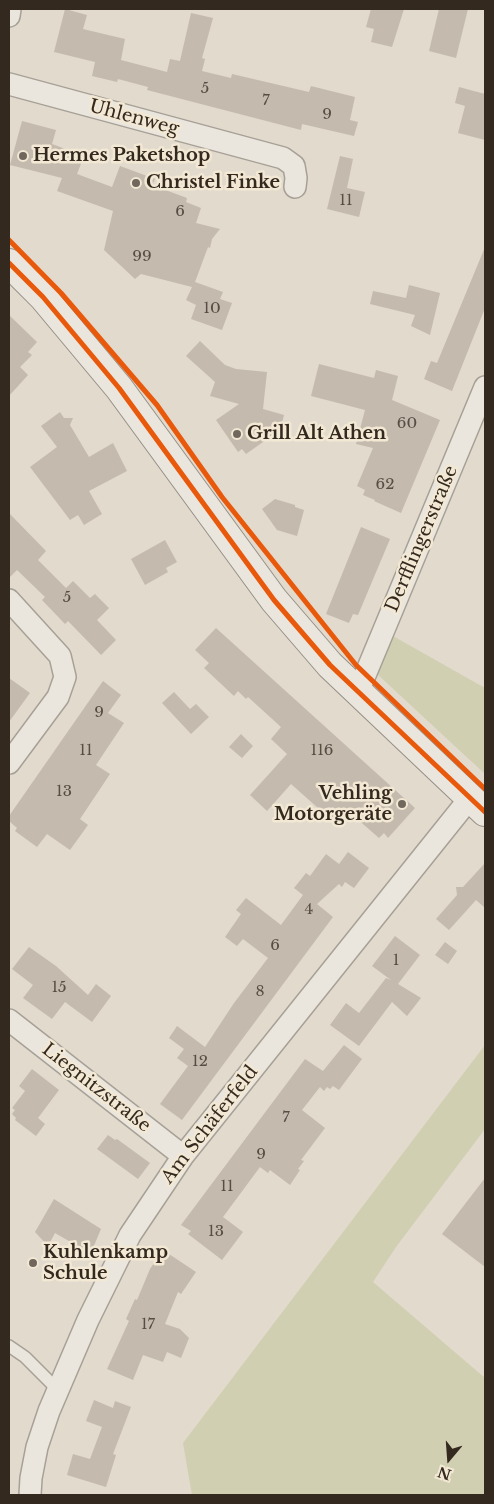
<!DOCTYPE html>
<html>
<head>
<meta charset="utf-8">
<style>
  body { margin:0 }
  #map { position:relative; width:494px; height:1504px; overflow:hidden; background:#e1dacd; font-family:"Libre Baskerville",serif }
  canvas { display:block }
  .frame { position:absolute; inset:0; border:10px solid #34291f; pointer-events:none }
  .north { position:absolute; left:424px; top:1434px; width:50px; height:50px; -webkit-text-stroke:4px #f2e8d4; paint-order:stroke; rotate:198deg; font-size:14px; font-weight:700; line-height:20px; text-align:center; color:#34291f }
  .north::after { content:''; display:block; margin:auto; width:18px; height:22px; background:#34291f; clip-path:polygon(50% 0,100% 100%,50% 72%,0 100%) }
</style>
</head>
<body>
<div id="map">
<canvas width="494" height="1504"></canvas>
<div class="frame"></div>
<div class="north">N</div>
</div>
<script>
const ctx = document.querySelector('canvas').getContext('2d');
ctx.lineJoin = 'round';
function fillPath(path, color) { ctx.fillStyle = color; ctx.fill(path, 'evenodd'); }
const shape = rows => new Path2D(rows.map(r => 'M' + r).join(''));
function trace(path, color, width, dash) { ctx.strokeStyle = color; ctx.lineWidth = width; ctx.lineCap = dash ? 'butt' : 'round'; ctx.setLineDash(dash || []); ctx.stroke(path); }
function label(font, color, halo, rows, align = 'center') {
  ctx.font = font + ' "Libre Baskerville",serif'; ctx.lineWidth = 5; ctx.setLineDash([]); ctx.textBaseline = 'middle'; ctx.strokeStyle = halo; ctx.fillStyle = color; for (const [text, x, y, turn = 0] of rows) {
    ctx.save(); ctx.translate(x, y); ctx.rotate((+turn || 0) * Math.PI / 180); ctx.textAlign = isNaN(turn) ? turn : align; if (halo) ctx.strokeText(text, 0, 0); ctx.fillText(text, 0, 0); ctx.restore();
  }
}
const green = shape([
  [393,636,485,688,485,774,376,673],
  [485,1045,485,1129,396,1247,373,1282,485,1378,485,1495,192,1495,183,1443]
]);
const building = shape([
  [65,9,87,15,83,29,125,39,121,60,167,72,170,59,180,61,191,13,213,18,202,58,205,59,202,71,231,78,232,74,309,92,311,86,355,97,350,120,358,122,354,136,302,124,301,130,147,90,148,87,118,79,117,82,92,76,95,62,54,52],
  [371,9,404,9,392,47,371,42,374,29,366,27],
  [439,9,468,9,456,58,429,51],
  [459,87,485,94,485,140,458,133,465,106,455,103],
  [22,121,56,130,52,144,84,156,77,174,112,187,120,166,155,179,152,185,187,198,186,202,201,208,196,223,220,229,212,239,210,248,208,247,195,282,223,292,220,299,232,303,222,330,191,319,196,305,186,300,192,287,141,274,135,279,104,250,113,211,57,191,62,178,10,165],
  [340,156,353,159,347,188,365,192,359,217,327,209],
  [485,247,485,308,452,391,424,379,431,361,437,363],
  [409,285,440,293,430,335,411,326,415,315,370,304,373,291,406,298],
  [9,315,37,342,28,352,32,355,20,367,28,375,9,396],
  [200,341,225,365,236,369,267,372,263,409,284,415,280,430,246,454,242,449,238,452,216,420,239,404,210,396,215,382,186,356],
  [319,364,374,378,376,370,398,376,392,400,440,420,401,513,374,501,375,500,363,495,365,490,357,486,373,448,356,444,365,410,311,396],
  [60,412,64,418,73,418,70,425,89,457,113,443,127,471,89,491,102,514,84,525,78,515,70,520,30,467,57,447,41,426],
  [275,499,295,505,295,507,304,510,297,536,277,530,262,509],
  [9,513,46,551,38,560,66,588,73,581,90,598,95,594,109,608,97,620,116,640,101,655,68,621,65,624,42,600,45,597,17,570,9,578],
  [361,527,390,539,358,615,353,614,349,623,326,614],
  [165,540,177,562,166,568,168,572,145,585,131,559],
  [216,628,415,808,388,838,384,833,379,838,348,811,336,824,291,784,267,811,250,795,287,754,271,739,281,727,248,697,246,699,238,691,234,696,204,668,209,663,195,650],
  [9,678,30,693,9,722],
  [103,681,121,695,108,713,124,723,96,765,110,774,80,819,88,825,70,850,47,834,37,847,15,831,17,828,9,821,9,816],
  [174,692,190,709,196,704,209,717,191,734,162,703],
  [241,734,253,746,242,758,229,747],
  [348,852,369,868,354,888,345,882,342,887,339,884,317,904,333,917,182,1120,160,1104,188,1066,177,1058,184,1049,169,1038,177,1026,205,1047,234,1003,268,958,243,939,237,946,225,937,241,914,236,910,246,898,281,925,303,895,294,888,306,873,310,876,326,854,339,864],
  [485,863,485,908,476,900,449,930,436,919,457,895,456,887,463,887],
  [395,936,420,955,398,984,421,998,407,1016,392,1002,359,1046,330,1025,346,1003,359,1013,386,978,391,980,372,966],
  [445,942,457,951,448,964,435,955],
  [29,947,56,966,88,995,96,984,111,996,92,1022,65,1002,52,1019,23,998,33,985,12,969],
  [344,1045,362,1059,339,1090,333,1086,330,1089,327,1087,324,1091,320,1087,302,1110,325,1128,301,1160,304,1161,298,1169,300,1170,290,1185,270,1170,268,1173,260,1167,223,1217,243,1232,222,1260,188,1234,191,1231,181,1225,305,1059,323,1071],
  [32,1069,59,1090,38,1118,45,1124,36,1136,15,1120,16,1118,12,1114,15,1110,12,1108,25,1091,19,1086],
  [108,1135,115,1140,117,1139,150,1163,138,1179,97,1149],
  [485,1178,485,1267,442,1234],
  [54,1199,101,1229,93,1248,88,1252,55,1233,48,1246,35,1232],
  [163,1250,196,1272,181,1294,178,1292,165,1324,180,1329,189,1338,181,1358,167,1352,163,1362,143,1355,133,1380,107,1369,129,1321,126,1319,135,1299,137,1300,150,1269],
  [94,1400,113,1408,115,1401,131,1407,113,1454,116,1455,106,1487,67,1475,73,1454,90,1459,102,1427,86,1421]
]);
const service = shape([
  [9,1346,25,1357,58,1390]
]);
const minor = shape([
  [9,16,10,9],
  [9,84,283,158,294,166,296,178,295,187],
  [9,600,60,656,65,677,58,697,9,763],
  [358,692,485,387],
  [9,1020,183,1156],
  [30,1495,31,1478,37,1447,49,1411,88,1320,130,1235,183,1156,470,798]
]);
const secondary = shape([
  [9,263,43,297,119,388,274,600,330,665,485,812]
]);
const cycleway = shape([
  [9,240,61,293,157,405,222,497,356,665,485,789],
  [9,263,43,297,119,388,274,600,330,665,485,812]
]);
const markers = [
  [23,156,5,"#71675c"],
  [136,183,5,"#71675c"],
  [237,434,5,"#71675c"],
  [402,804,5,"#71675c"],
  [33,1263,5,"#71675c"]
];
const numberNames = [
  ["5",205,89],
  ["7",266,101],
  ["9",327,115],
  ["11",346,201],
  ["6",180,212],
  ["99",142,257],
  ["10",212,309],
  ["60",407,424],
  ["62",385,485],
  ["5",67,598],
  ["9",99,713],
  ["11",86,751],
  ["116",322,751],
  ["13",64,792],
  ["4",309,910],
  ["6",275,946],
  ["1",396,961],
  ["15",59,988],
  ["8",260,992],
  ["12",200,1062],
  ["7",286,1118],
  ["9",261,1155],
  ["11",227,1187],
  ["13",216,1232],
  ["17",148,1325]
];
const streetNames = [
  ["Uhlenweg",134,118,15],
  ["Derfflingerstraße",422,539,-67],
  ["Liegnitzstraße",96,1088,38],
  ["Am Schäferfeld",210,1125,-52]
];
const poiNames = [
  ["Hermes Paketshop",33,156],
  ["Christel Finke",146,183],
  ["Grill Alt Athen",247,434],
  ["Vehling",392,794,"right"],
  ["Motorgeräte",392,815,"right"],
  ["Kuhlenkamp",43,1253],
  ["Schule",43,1274]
];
fillPath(green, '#d0cfb1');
fillPath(building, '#c5baae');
trace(service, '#a7a096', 14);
trace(minor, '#a7a096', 24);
trace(secondary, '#968f86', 30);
trace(service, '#eae6de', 11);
trace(minor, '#eae6de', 21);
trace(secondary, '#eae6de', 28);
trace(cycleway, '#e8590c', 5);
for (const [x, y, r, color] of markers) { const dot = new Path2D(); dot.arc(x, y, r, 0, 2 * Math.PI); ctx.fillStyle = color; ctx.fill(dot); trace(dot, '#f2e8d4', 2); }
label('15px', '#584d43', null, numberNames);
label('18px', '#34291f', '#f2e8d4', streetNames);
label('bold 18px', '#34291f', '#f2e8d4', poiNames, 'left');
</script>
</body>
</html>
